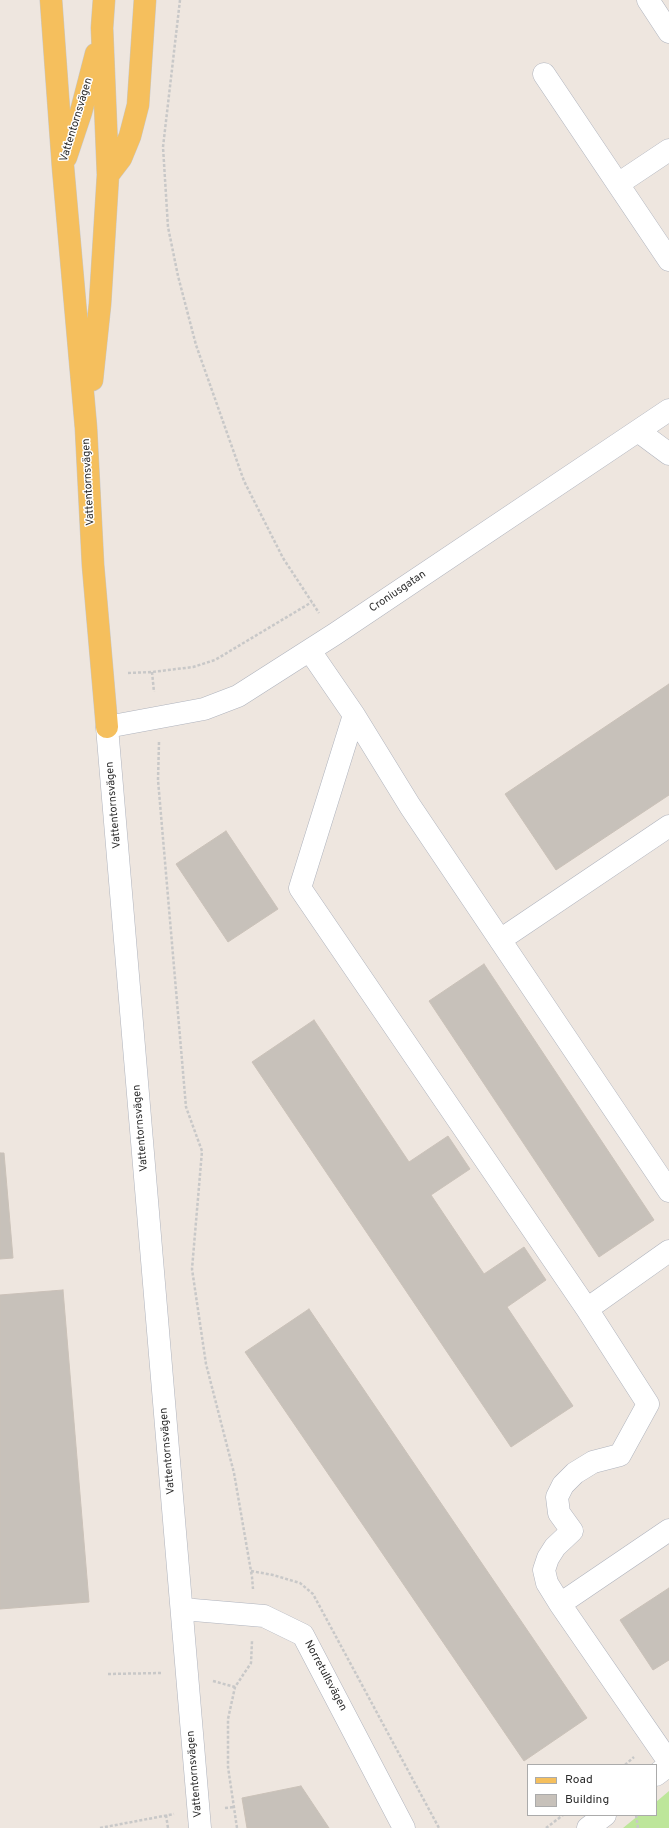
<!DOCTYPE html>
<html>
<head>
<meta charset="utf-8">
<style>
  body { margin:0 }
  #map { position:relative; width:669px; height:1828px; overflow:hidden; background:#eee6df; font-family:Overpass,sans-serif }
  canvas { display:block }
  .legend { position:absolute; left:527px; top:1764px; width:130px; height:52px; box-sizing:border-box; background:#fff; border:1px solid #ababab; margin:0; padding:5px 7px; list-style:none; font-size:12px; color:#2d2d2d }
  .legend li { display:flex; align-items:center; gap:8px; height:20px }
  .legend b { width:20px; border:1px solid #ababab }
</style>
</head>
<body>
<div id="map">
<canvas width="669" height="1828"></canvas>
<ul class="legend">
<li><b style="height:5px;background:#f5bf5d"></b>Road</li>
<li><b style="height:11px;background:#c7c1ba"></b>Building</li>
</ul>
</div>
<script>
const ctx = document.querySelector('canvas').getContext('2d');
ctx.lineJoin = 'round';
function fillPath(path, color) { ctx.fillStyle = color; ctx.fill(path, 'evenodd'); }
const shape = rows => new Path2D(rows.map(r => 'M' + r).join(''));
function trace(path, color, width, dash) { ctx.strokeStyle = color; ctx.lineWidth = width; ctx.lineCap = dash ? 'butt' : 'round'; ctx.setLineDash(dash || []); ctx.stroke(path); }
function label(font, color, halo, rows, align = 'center') {
  ctx.font = font + ' Overpass,sans-serif'; ctx.lineWidth = 3; ctx.setLineDash([]); ctx.textBaseline = 'middle'; ctx.strokeStyle = halo; ctx.fillStyle = color; for (const [text, x, y, turn = 0] of rows) {
    ctx.save(); ctx.translate(x, y); ctx.rotate((+turn || 0) * Math.PI / 180); ctx.textAlign = isNaN(turn) ? turn : align; if (halo) ctx.strokeText(text, 0, 0); ctx.fillText(text, 0, 0); ctx.restore();
  }
}
const green = shape([
  [669,1791,669,1828,623,1828,639,1815,656,1815,656,1802]
]);
const building = shape([
  [669,684,669,795,556,870,505,794,669,684],
  [226,831,278,909,228,942,176,864,226,831],
  [484,964,654,1220,599,1257,429,1001,484,964],
  [314,1020,409,1162,448,1136,470,1169,431,1195,484,1274,524,1247,546,1280,507,1307,573,1406,511,1447,252,1062,314,1020],
  [0,1153,4,1153,13,1258,0,1259,0,1153],
  [63,1290,89,1602,0,1609,0,1295,63,1290],
  [309,1309,587,1718,524,1761,245,1352,309,1309],
  [669,1588,669,1660,653,1670,620,1620,669,1588],
  [301,1786,329,1828,247,1828,242,1798,301,1786]
]);
const path = shape([
  [180,0,163,147,168,227,178,276,196,345,244,481,283,558,319,613],
  [152,672,154,692],
  [128,673,152,672,193,667,215,660,312,602],
  [159,742,158,780,186,1107,202,1151,192,1269,206,1364,234,1473,252,1577,253,1589],
  [251,1571,273,1575,300,1583,313,1594,439,1828],
  [108,1674,161,1673],
  [213,1681,235,1687],
  [625,1765,634,1757],
  [225,1808,234,1807],
  [166,1815,168,1828],
  [636,1815,638,1828],
  [100,1828,174,1814],
  [237,1828,228,1767,228,1719,235,1687,251,1663,252,1641],
  [546,1828,563,1815]
]);
const minor = shape([
  [648,0,669,32],
  [544,74,669,260],
  [618,184,669,150],
  [638,431,669,454],
  [310,651,354,715,300,888,587,1309,648,1404,620,1455,593,1462,575,1473,563,1485,557,1497,559,1513,572,1531,555,1547,548,1558,544,1570,547,1583,560,1604],
  [354,715,410,806,669,1191],
  [500,940,669,826],
  [587,1309,669,1251],
  [669,1530,560,1604,669,1762],
  [182,1609,264,1616,303,1635,404,1828],
  [656,1775,669,1765],
  [200,1828,107,727,204,709,238,696,335,634,669,410],
  [588,1828,605,1815]
]);
const major = shape([
  [51,0,63,167,86,428,93,565,107,727],
  [66,157,81,112,96,54],
  [108,175,121,158,130,136,138,105,145,0],
  [92,380,100,304,108,175,102,28,104,0]
]);
const streetNames = [
  ["Vattentornsvägen",77,120,-73],
  ["Vattentornsvägen",89,482,-93],
  ["Croniusgatan",398,592,-34],
  ["Vattentornsvägen",114,805,-95],
  ["Vattentornsvägen",141,1128,-95],
  ["Vattentornsvägen",168,1451,-95],
  ["Norretullsvägen",325,1676,62],
  ["Vattentornsvägen",195,1774,-95]
];
fillPath(green, '#bde69a');
fillPath(building, '#c7c1ba');
trace(building, '#cac1b8', 1);
trace(minor, '#afb3bd', 23);
trace(major, '#c8c8c8', 23);
trace(path, '#c8c8c8', 2.5, [3, 2]);
trace(minor, '#fff', 22);
trace(major, '#f5bf5d', 22);
label('11px', '#2d2d2d', '#fff', streetNames);
</script>
</body>
</html>
